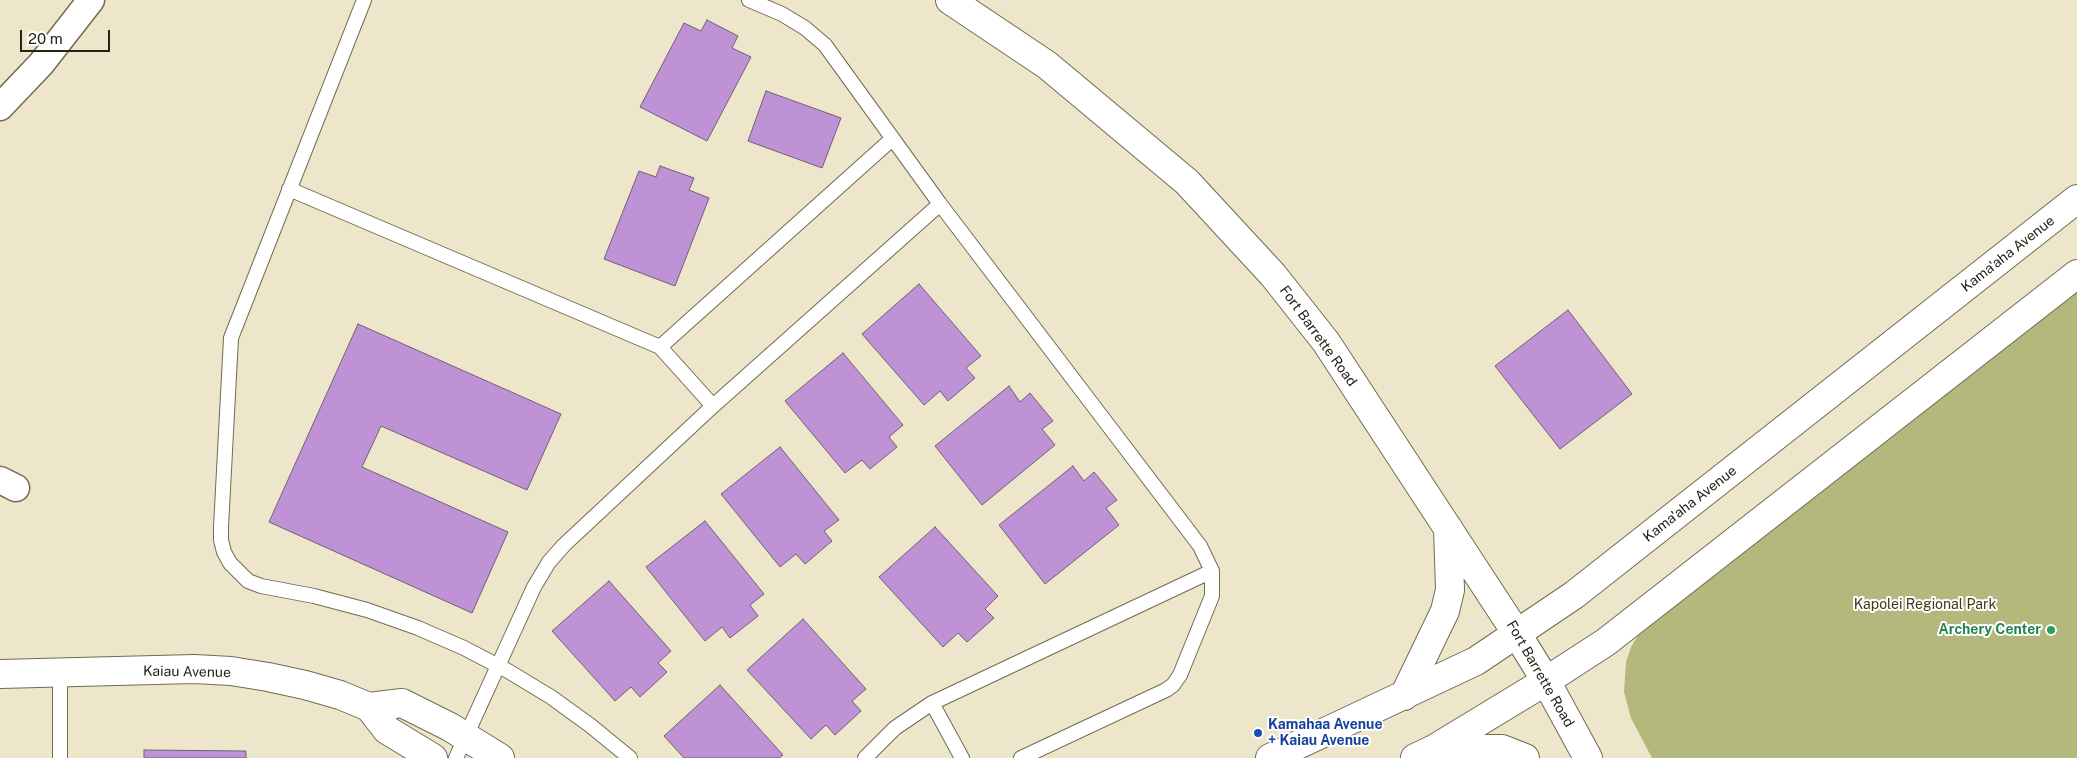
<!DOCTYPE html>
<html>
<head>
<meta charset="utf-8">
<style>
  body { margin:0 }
  #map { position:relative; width:2077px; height:758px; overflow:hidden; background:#ede6ca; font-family:"Public Sans",sans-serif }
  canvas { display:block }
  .scale { position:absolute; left:20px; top:30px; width:90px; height:22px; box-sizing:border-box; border:2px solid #252218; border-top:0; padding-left:6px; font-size:15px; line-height:18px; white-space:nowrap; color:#252218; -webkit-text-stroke:4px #fff; paint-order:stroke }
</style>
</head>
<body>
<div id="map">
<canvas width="2077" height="758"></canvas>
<div class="scale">20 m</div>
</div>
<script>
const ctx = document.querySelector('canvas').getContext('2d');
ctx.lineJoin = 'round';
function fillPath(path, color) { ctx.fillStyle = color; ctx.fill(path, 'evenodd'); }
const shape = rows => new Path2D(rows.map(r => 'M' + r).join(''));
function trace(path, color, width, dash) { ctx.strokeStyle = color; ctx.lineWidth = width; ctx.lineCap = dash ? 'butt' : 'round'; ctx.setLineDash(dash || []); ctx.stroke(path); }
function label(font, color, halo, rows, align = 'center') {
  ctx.font = font + ' "Public Sans",sans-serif'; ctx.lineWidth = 4; ctx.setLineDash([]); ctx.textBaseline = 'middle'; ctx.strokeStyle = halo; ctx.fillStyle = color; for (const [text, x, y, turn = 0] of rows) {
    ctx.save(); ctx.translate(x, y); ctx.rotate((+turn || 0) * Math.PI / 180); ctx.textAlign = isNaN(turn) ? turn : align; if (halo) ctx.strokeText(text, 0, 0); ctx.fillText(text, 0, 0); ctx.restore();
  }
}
const green = shape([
  [2077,292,2077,758,1652,758,1631,718,1624,692,1626,662,1631,647,1639,634]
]);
const building = shape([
  [707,20,738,36,732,48,751,57,707,141,640,107,684,23,701,31,707,20],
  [766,91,841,118,822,168,748,141,766,91],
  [660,166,694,178,689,190,709,198,675,286,604,259,639,171,656,177,660,166],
  [919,284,981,356,966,368,975,378,948,401,940,391,924,405,862,334,919,284],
  [1568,310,1632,394,1560,449,1495,366,1568,310],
  [358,324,561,414,527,490,381,426,362,467,508,532,472,613,269,522,358,324],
  [843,353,903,425,889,437,897,447,870,469,862,460,845,473,785,401,843,353],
  [1009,386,1020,402,1030,393,1053,421,1042,429,1055,445,982,505,935,446,1009,386],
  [780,447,839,520,824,531,832,541,805,564,796,554,780,567,721,494,780,447],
  [1073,466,1084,481,1094,472,1117,500,1106,508,1119,525,1045,584,999,525,1073,466],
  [705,521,764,594,750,605,758,616,730,638,722,627,705,641,646,567,705,521],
  [935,527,998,596,985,609,994,618,967,642,958,633,943,647,879,577,935,527],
  [609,581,671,651,658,663,667,672,640,697,631,687,615,701,552,631,609,581],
  [803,619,866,689,852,701,861,711,835,735,826,725,811,739,747,670,803,619],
  [720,685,783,755,779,758,684,758,664,736,720,685],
  [144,750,246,751,246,758,144,758,144,750]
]);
const lane = shape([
  [364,0,231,338,221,527,221,540,224,552,230,563,248,581,261,586,314,596,367,610,418,628,464,648,508,671,551,697,591,726,630,758],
  [749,0,782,14,805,28,825,45,940,204,1200,546,1212,571,1212,596,1180,675,1173,685,1166,690,1021,758],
  [289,189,660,347,892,139],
  [660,347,713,406],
  [932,703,962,758],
  [60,758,60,673],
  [456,758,534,587,549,562,564,545,713,406,940,204],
  [865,758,895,728,932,703,1212,571]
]);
const street = shape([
  [0,107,41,64,91,0],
  [0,480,16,488]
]);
const secondary = shape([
  [950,0,1047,65,1187,182,1273,275,1326,342,1517,634,1546,681,1588,758],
  [0,674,194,669,231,671,268,677,305,685,340,695,369,707,402,703,450,727,500,758],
  [1404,696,1445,611,1450,590,1448,528],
  [369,707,387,730,433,758],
  [1434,749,1502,749,1525,758],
  [1270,758,1476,661,1574,595,2077,199],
  [1415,758,1434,749,1546,681,1606,642,2077,274]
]);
const markers = [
  [2051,630,5,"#2e9e5b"],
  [1258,733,5,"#1a4fb4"]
];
const streetNames = [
  ["Kama'aha Avenue",2008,254,-38],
  ["Fort Barrette Road",1318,336,54],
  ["Kama'aha Avenue",1690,504,-38],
  ["Kaiau Avenue",187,672,1],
  ["Fort Barrette Road",1540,674,60]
];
const parkNames = [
  ["Kapolei Regional Park",1925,605]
];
const leisureNames = [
  ["Archery Center",2041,630]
];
const transitNames = [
  ["Kamahaa Avenue",1268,725],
  ["+ Kaiau Avenue",1268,741]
];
fillPath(green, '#b4b87d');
fillPath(building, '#bf92d5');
trace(building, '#6e6075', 1);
trace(lane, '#716b53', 16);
trace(street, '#716b53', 29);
trace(secondary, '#716b53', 30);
trace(lane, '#fff', 14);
trace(street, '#fff', 26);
trace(secondary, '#fff', 28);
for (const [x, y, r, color] of markers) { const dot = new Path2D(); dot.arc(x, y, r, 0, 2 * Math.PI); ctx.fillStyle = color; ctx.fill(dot); trace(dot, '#fff', 2); }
label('14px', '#252218', '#fff', streetNames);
label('14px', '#3a3b17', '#fff', parkNames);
label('bold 14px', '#27864d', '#fff', leisureNames, 'right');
label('bold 14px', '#164399', '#fff', transitNames, 'left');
</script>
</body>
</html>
